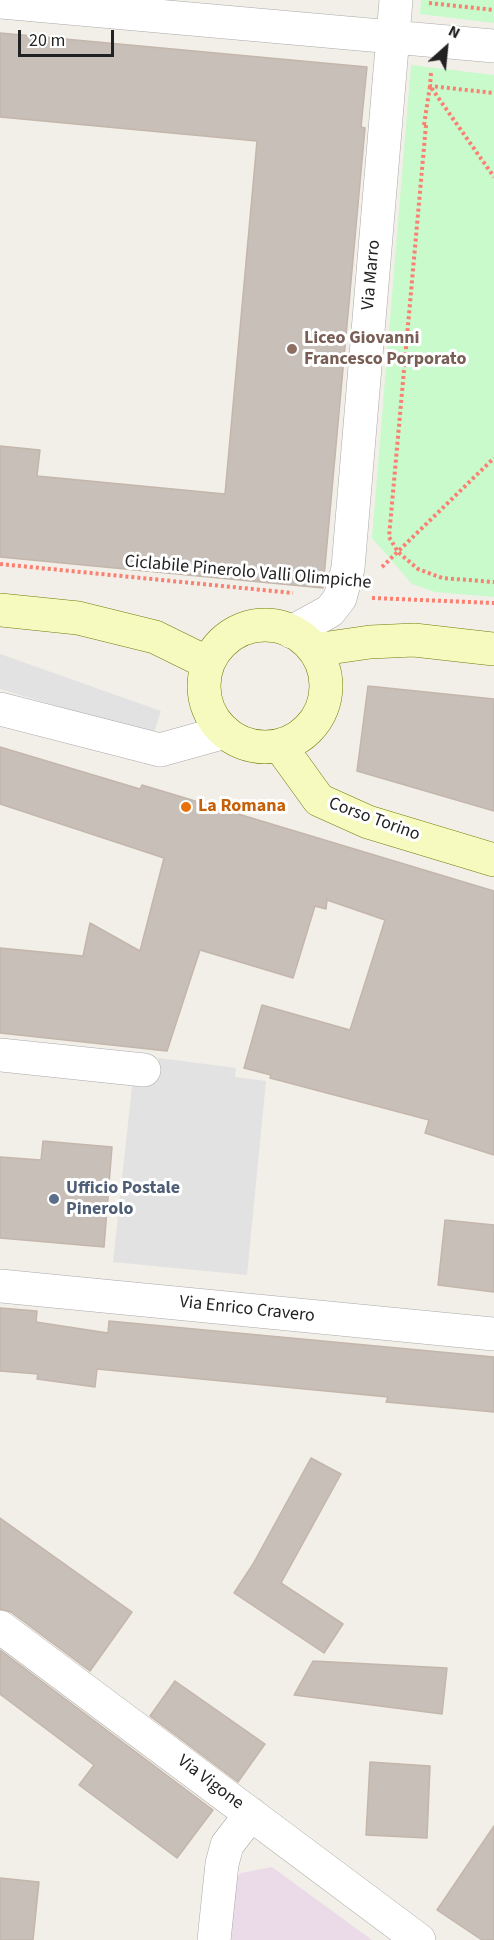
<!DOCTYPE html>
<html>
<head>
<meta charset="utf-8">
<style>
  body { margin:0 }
  #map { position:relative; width:494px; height:1940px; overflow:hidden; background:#f2efe9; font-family:"Source Sans 3",sans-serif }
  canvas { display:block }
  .north { position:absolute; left:416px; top:18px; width:60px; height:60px; -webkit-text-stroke:4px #fff; paint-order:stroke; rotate:27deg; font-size:16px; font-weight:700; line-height:24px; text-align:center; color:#222 }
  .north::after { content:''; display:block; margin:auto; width:21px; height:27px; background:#222; clip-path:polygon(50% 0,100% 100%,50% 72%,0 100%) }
  .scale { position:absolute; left:18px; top:30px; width:96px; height:27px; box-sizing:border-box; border:3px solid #222; border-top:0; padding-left:8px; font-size:18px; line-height:21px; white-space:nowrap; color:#222; -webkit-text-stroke:4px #fff; paint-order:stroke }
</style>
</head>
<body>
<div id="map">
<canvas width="494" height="1940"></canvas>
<div class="north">N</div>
<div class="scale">20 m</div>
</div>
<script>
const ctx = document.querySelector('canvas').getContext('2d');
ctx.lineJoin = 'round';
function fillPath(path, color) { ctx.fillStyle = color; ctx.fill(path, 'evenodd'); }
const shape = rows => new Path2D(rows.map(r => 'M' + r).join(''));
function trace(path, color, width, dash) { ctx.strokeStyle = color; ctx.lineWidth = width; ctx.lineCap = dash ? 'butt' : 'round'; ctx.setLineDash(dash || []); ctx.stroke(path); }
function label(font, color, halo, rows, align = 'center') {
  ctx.font = font + ' "Source Sans 3",sans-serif'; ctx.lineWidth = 6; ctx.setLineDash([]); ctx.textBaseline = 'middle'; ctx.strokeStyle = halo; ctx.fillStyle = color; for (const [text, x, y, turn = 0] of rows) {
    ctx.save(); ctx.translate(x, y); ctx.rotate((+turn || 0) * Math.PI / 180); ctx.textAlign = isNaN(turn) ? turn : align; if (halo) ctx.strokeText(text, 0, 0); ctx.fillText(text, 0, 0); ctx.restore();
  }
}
const industrial = shape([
  [272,1867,372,1940,214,1940,219,1892,241,1873]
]);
const park = shape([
  [421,0,494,0,494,23,420,14],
  [411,65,494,75,494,597,435,592,412,584,372,538]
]);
const parking = shape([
  [0,654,161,711,153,735,0,689],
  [159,1058,236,1068,235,1077,266,1081,247,1275,113,1262,133,1077,157,1070]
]);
const building = shape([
  [0,33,367,67,361,127,365,128,323,588,0,557,0,446,40,450,37,476,225,494,257,141,0,117,0,33],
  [368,686,494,699,494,811,357,771,368,686],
  [0,747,140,789,142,785,494,891,494,1155,425,1133,429,1120,270,1078,271,1075,244,1068,262,1005,350,1030,385,920,327,900,326,909,315,906,293,978,200,950,167,1051,0,1033,0,948,83,956,90,923,140,951,164,858,0,804,0,747],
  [43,1141,112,1147,104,1247,0,1238,0,1157,41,1160,43,1141],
  [445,1220,494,1225,494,1292,438,1285,445,1220],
  [0,1308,37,1311,36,1322,108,1333,109,1321,494,1357,494,1412,386,1402,388,1397,97,1369,95,1387,37,1379,38,1374,0,1371,0,1308],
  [311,1458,341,1474,281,1583,343,1624,324,1653,234,1593,253,1564,311,1458],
  [0,1518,132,1612,90,1671,11,1612,0,1609,0,1518],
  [0,1650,213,1810,177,1858,79,1785,94,1765,0,1694,0,1650],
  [313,1661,447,1668,442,1714,294,1695,313,1661],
  [175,1681,265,1744,238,1782,150,1716,175,1681],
  [370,1762,430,1766,427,1838,366,1835,370,1762],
  [494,1826,494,1940,482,1940,437,1910,494,1826],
  [0,1878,39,1882,33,1940,0,1940,0,1878]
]);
const path = shape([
  [429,3,494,10],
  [431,73,430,86,494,93],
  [424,125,430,86,494,177],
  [426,125,389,537,398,552,418,569,442,578,494,582],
  [0,564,293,593],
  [382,567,494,458],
  [372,598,494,603]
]);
const street = shape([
  [0,2,494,46],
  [292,632,330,611,340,598,348,568,396,0],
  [0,709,160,750,225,732],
  [0,1055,144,1070],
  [0,1286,494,1334],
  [0,1627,419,1940],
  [214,1940,222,1864,227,1845,251,1814]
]);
const secondary = shape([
  [0,610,78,618,155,637,208,663],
  '204 686a61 61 0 1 1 122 0a61 61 0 1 1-122 0Z',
  [315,650,370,642,414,640,494,649],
  [280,746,319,800,368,822,494,860]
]);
const markers = [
  [292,349,6,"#8d6e63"],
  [186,807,6,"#e8710a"],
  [54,1199,6,"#5c6f8a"]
];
const streetNames = [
  ["Via Marro",372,275,-85],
  ["Ciclabile Pinerolo Valli Olimpiche",248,573,5],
  ["Corso Torino",374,820,20],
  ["Via Enrico Cravero",247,1310,6],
  ["Via Vigone",210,1783,37]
];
const educationNames = [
  ["Liceo Giovanni",304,339],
  ["Francesco Porporato",304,360]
];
const foodNames = [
  ["La Romana",198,807]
];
const serviceNames = [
  ["Ufficio Postale",66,1189],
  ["Pinerolo",66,1210]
];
fillPath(industrial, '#ebdbe8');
fillPath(park, '#c8facc');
fillPath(parking, '#e2e2e2');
fillPath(building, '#c7bfb8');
trace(building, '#c4b6ab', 1.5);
trace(street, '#a9a9a9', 34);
trace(secondary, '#707d05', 34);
trace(path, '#fa8072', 4, [3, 3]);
trace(street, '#fff', 33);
trace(secondary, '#f7fabf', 33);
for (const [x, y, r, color] of markers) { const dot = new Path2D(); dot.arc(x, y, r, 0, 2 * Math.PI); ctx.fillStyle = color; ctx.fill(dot); trace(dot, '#fff', 2); }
label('18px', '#222', '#fff', streetNames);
label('bold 18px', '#785e54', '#fff', educationNames, 'left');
label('bold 18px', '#c56008', '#fff', foodNames, 'left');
label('bold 18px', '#4e5e75', '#fff', serviceNames, 'left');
</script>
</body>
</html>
